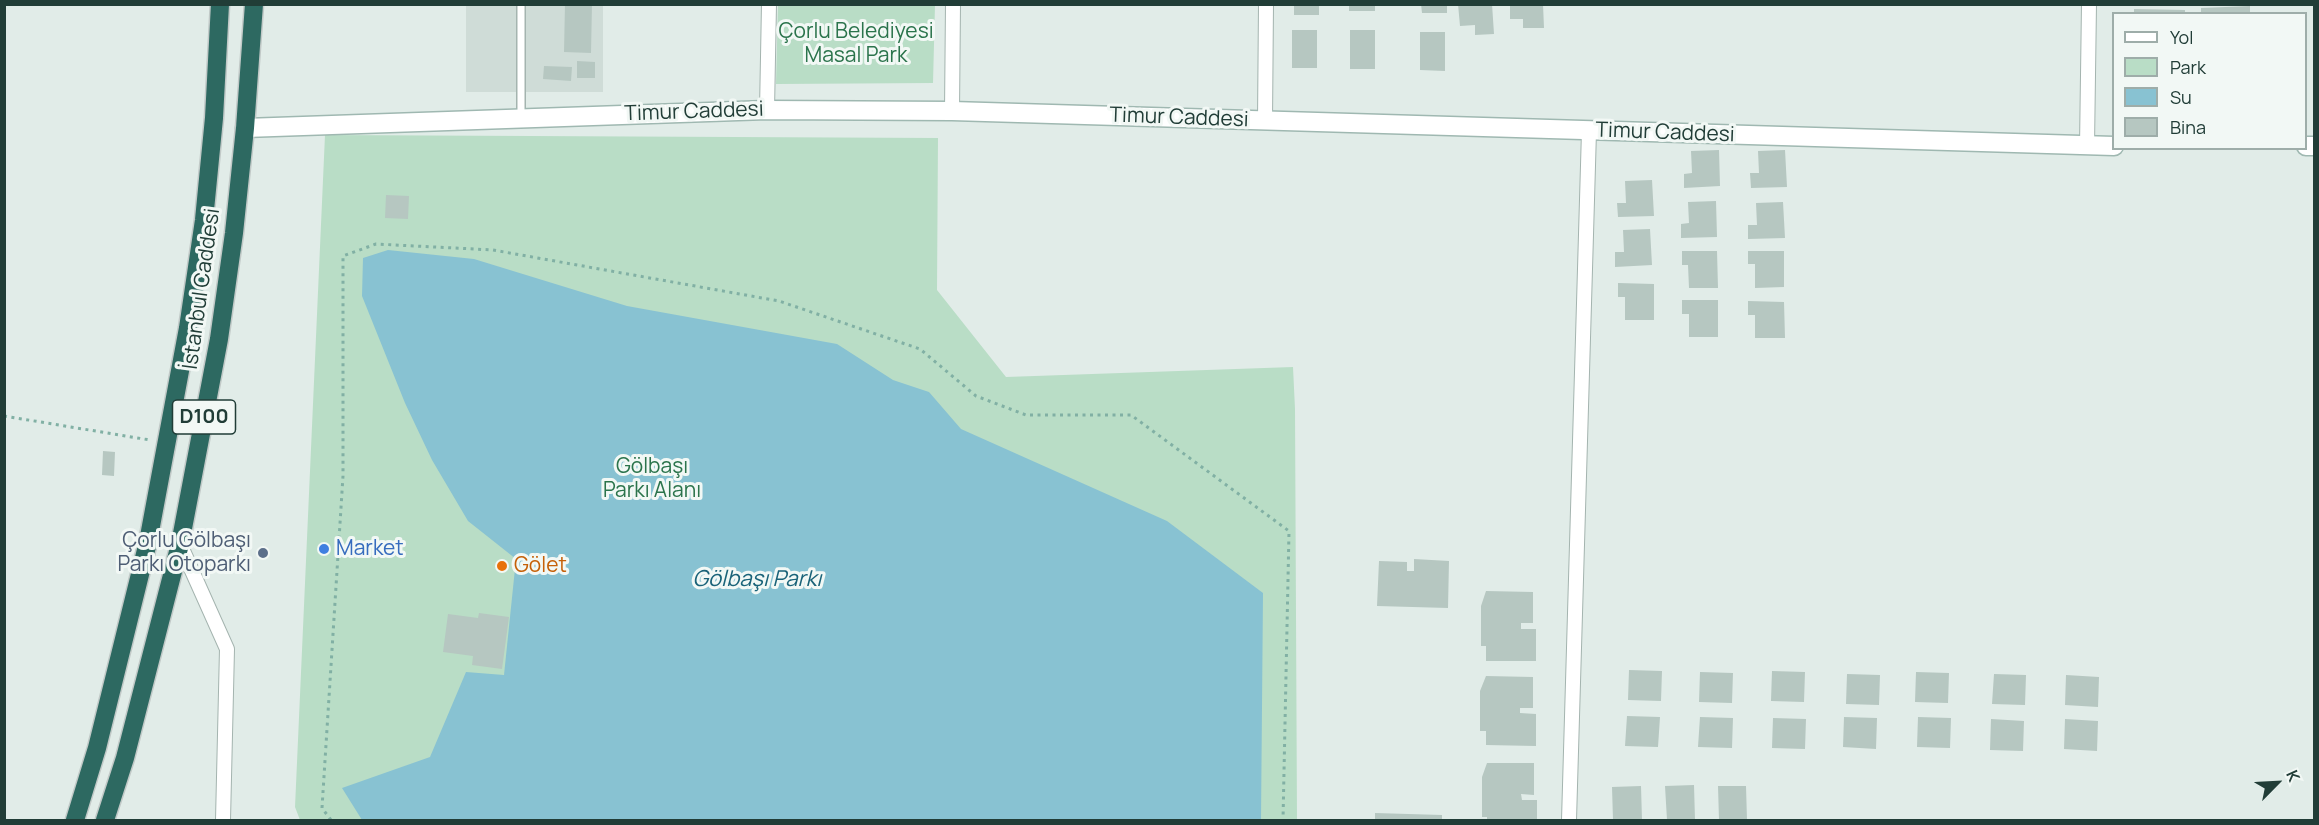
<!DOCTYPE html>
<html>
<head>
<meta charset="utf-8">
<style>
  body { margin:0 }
  #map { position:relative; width:2319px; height:825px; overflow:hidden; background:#e1ece8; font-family:Manrope,sans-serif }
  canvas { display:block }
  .frame { position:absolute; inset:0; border:6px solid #213d37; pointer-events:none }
  .legend { position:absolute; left:2112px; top:12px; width:195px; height:138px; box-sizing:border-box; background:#f2f8f5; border:2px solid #9eada9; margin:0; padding:8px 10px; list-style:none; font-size:18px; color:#213d37 }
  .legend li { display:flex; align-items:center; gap:12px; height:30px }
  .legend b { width:30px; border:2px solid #9eada9 }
  .north { position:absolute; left:2247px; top:753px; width:60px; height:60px; -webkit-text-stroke:4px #f2f8f5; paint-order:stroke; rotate:66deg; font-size:16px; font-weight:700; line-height:24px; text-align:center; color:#213d37 }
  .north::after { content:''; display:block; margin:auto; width:21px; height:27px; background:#213d37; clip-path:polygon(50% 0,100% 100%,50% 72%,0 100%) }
</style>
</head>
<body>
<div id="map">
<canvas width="2319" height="825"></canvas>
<div class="frame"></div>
<ul class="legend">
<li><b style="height:8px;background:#fff"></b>Yol</li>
<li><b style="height:16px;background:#b9ddc6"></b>Park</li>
<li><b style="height:16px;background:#88c2d2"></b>Su</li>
<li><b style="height:16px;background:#b6c7c1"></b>Bina</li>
</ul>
<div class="north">K</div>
</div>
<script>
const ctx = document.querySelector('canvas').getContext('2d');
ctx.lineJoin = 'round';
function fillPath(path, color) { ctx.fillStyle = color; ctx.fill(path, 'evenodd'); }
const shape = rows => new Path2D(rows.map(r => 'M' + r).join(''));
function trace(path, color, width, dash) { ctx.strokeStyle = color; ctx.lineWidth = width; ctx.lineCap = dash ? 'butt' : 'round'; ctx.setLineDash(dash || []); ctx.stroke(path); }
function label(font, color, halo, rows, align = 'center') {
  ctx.font = font + ' Manrope,sans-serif'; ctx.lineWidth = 6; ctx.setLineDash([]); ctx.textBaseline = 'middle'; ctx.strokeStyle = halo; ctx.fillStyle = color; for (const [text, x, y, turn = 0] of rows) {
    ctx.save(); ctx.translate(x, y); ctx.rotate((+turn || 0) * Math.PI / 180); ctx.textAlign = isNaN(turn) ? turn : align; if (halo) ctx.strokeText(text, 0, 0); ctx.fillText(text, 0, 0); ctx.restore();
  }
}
const built = shape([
  [466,5,603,5,603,92,466,92]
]);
const green = shape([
  [778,5,935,5,933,83,776,84],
  [325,135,938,138,937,290,1006,377,1293,367,1295,409,1297,820,300,820,295,807]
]);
const water = shape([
  [388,250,474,259,627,306,837,344,893,380,929,392,961,429,1167,521,1263,593,1261,820,362,820,342,788,430,757,466,672,504,675,516,559,468,521,432,460,405,403,362,296,363,258]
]);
const building = shape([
  [565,4,592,4,591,53,564,52],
  [1294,4,1319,4,1319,15,1294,15],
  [1349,4,1375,4,1375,11,1349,11],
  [1421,4,1447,4,1447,13,1422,13],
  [1458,4,1492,4,1494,34,1475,35,1475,25,1460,26],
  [1510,4,1543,4,1544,28,1523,28,1523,19,1510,19],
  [2250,6,2250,14,2201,14,2201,8],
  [2134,9,2185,10,2185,14,2134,14],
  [1292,30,1317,30,1317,68,1292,68],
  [1350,30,1375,30,1375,69,1350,69],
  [1420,32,1445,32,1445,71,1420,70],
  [577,61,595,62,595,78,577,78],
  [544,66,572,67,571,81,543,79],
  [1719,150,1720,186,1684,188,1684,174,1692,173,1691,151],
  [1785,150,1787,187,1751,188,1750,173,1759,173,1758,151],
  [1652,180,1654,216,1618,217,1617,203,1626,203,1625,181],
  [386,195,409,196,408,219,385,218],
  [1716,201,1717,237,1681,238,1681,224,1689,223,1688,202],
  [1783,202,1785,238,1748,239,1748,225,1757,225,1756,203],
  [1650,229,1652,265,1615,267,1615,252,1624,252,1623,230],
  [1682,251,1717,251,1718,288,1689,288,1688,265,1682,265],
  [1748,251,1784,251,1784,287,1755,288,1755,264,1748,264],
  [1618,283,1654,284,1654,320,1625,320,1625,297,1618,297],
  [1682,300,1718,300,1718,337,1689,337,1689,314,1682,314],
  [1748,301,1784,302,1785,338,1755,338,1755,315,1748,315],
  [103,451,115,452,114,476,102,475],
  [1414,559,1449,561,1448,608,1377,606,1379,561,1407,562,1407,571,1414,571],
  [1486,591,1533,592,1533,623,1521,623,1521,629,1536,629,1536,661,1486,661,1486,646,1481,646,1481,606],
  [479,613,509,617,502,669,472,665,473,656,443,652,448,614,478,618],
  [1629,670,1662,671,1661,701,1628,700],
  [1772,671,1805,672,1804,702,1771,701],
  [1700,672,1733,673,1732,703,1699,702],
  [1916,672,1949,673,1948,703,1915,702],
  [1847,674,1880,675,1879,705,1846,704],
  [1994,674,2026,675,2025,705,1992,704],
  [2066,675,2099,677,2098,707,2065,705],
  [1486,676,1533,677,1533,708,1520,708,1520,713,1536,714,1536,746,1486,745,1486,731,1480,731,1480,691],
  [1627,716,1660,717,1658,747,1625,746],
  [1700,717,1733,718,1732,748,1698,747],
  [1844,717,1877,718,1876,749,1843,747],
  [1918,717,1951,718,1950,748,1917,747],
  [1773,718,1806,719,1805,749,1772,748],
  [1991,719,2024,721,2023,751,1990,750],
  [2065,719,2098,721,2097,751,2064,749],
  [1487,763,1534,763,1534,795,1521,794,1522,800,1537,800,1537,820,1487,820,1487,817,1482,817,1482,777],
  [1694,785,1695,820,1667,820,1665,786],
  [1641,786,1642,820,1613,820,1612,787],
  [1718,786,1746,786,1747,820,1719,820],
  [1375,813,1442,815,1442,820,1375,820]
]);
const path = shape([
  [4,416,150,440],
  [331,820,322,808,343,476,343,256,376,244,493,250,779,301,920,349,976,396,1026,415,1131,415,1289,531,1283,820]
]);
const lane = shape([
  [521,118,521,4]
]);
const street = shape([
  [767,110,769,4],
  [952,111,953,4],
  [1265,121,1266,4],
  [2087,146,2089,4],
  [180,544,227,649,223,820],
  [1569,820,1589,131]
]);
const secondary = shape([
  [245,128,767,110,952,111,2114,146],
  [2306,146,2314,146]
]);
const highway = shape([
  [75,820,97,748,148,542,188,328,204,220,214,118,220,4],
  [105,820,125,758,180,544,219,339,234,233,245,128,254,4]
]);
const markers = [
  [324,549,6,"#3f7fe0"],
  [263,553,6,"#5c6f8a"],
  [502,566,6,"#e8710a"]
];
const shields = [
  [204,417,63]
];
const shieldNames = [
  ["D100",204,417]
];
const parkNames = [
  ["Çorlu Belediyesi",856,32],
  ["Masal Park",856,56],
  ["Gölbaşı",652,467],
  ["Parkı Alanı",652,491]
];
const streetNames = [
  ["Timur Caddesi",694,112,-2],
  ["Timur Caddesi",1179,118,2],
  ["Timur Caddesi",1665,133,2],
  ["İstanbul Caddesi",202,289,-82]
];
const serviceNames = [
  ["Çorlu Gölbaşı",251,541],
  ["Parkı Otoparkı",251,565]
];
const shopNames = [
  ["Market",336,549]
];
const foodNames = [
  ["Gölet",514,566]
];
const waterNames = [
  ["Gölbaşı Parkı",757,580]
];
fillPath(built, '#cfdcd7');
fillPath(green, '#b9ddc6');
fillPath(water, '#88c2d2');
fillPath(building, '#b6c7c1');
trace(lane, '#a4b4af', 10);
trace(street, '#a4b4af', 16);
trace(secondary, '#9fb8b1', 21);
trace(highway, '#c1c9c7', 21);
trace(path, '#81b0a4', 3, [3, 4.5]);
trace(lane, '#fff', 7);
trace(street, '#fff', 14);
trace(secondary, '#fff', 18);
trace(highway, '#2d6961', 18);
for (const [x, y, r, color] of markers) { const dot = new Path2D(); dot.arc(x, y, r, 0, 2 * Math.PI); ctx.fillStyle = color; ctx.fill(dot); trace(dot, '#f2f8f5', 2); }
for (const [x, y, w] of shields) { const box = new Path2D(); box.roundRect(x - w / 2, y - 17, w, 34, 4.5); ctx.fillStyle = '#f2f8f5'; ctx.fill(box); trace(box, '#213d37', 1.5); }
label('bold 20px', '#213d37', null, shieldNames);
label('21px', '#2b744c', '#f2f8f5', parkNames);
label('21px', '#213d37', '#f2f8f5', streetNames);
label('21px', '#4e5e75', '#f2f8f5', serviceNames, 'right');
label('21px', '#366cbe', '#f2f8f5', shopNames, 'left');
label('21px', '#c56008', '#f2f8f5', foodNames, 'left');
label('italic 22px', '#1a6379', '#f2f8f5', waterNames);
</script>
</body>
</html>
